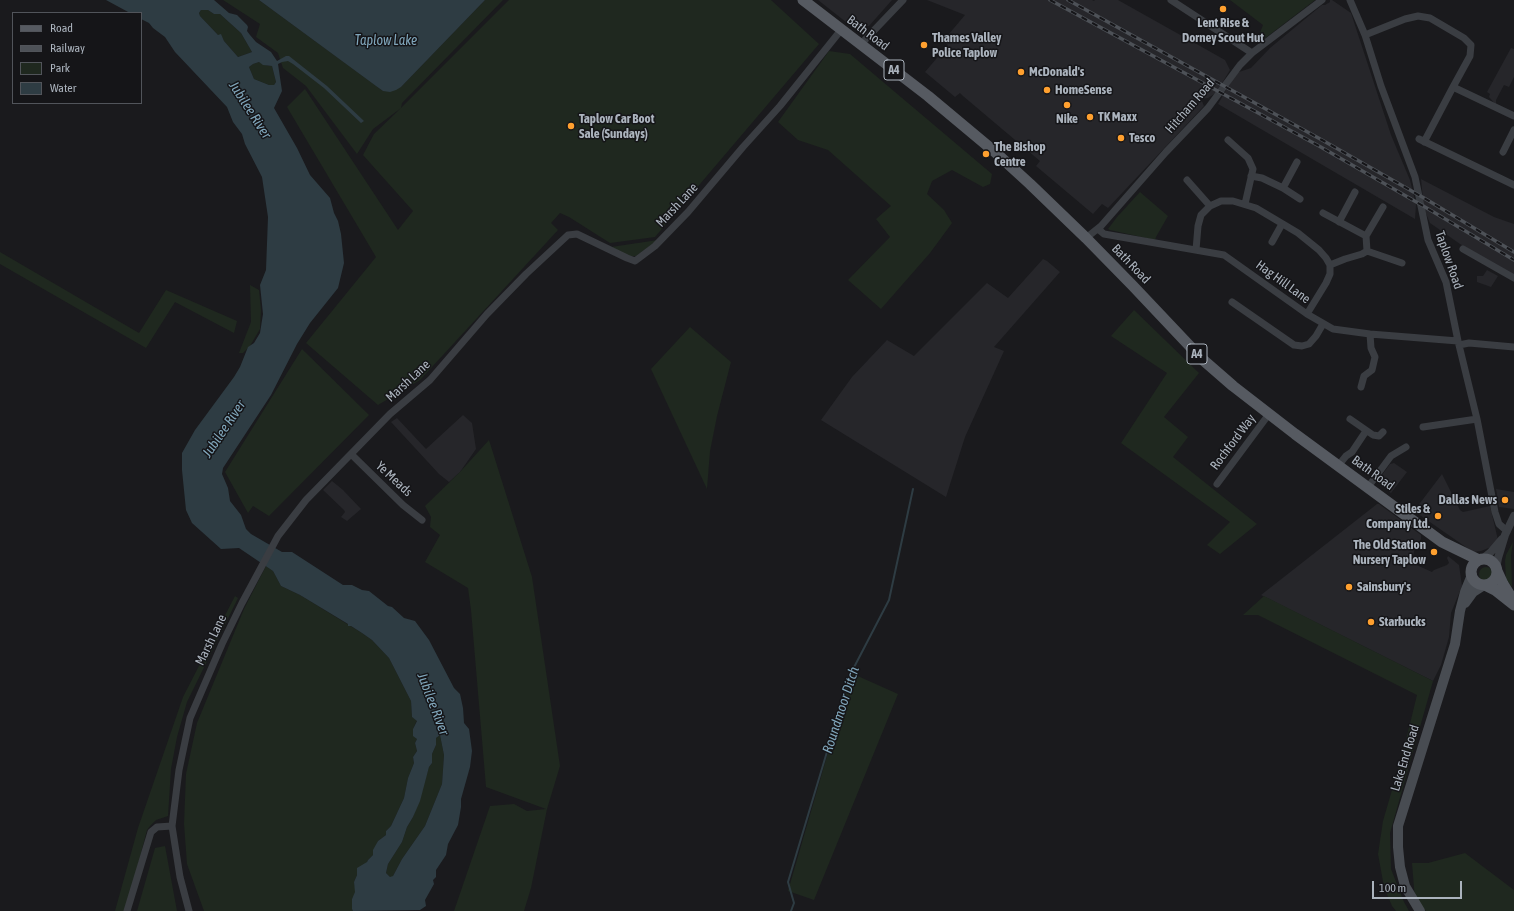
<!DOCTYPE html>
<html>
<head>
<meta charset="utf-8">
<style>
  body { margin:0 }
  #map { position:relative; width:1514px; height:911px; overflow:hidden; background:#1a1a1d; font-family:"Asap Condensed",sans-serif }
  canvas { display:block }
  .legend { position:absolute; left:12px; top:12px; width:130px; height:92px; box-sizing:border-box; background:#151518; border:1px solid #51545a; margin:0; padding:5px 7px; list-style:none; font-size:12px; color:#abb3bd }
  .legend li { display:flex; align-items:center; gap:8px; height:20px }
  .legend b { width:20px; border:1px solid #51545a }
  .scale { position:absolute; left:1372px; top:881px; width:90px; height:18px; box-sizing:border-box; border:2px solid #abb3bd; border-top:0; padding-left:5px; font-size:12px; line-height:14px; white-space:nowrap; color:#abb3bd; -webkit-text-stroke:3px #151518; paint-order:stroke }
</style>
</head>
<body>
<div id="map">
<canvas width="1514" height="911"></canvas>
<ul class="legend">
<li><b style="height:5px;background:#565a61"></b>Road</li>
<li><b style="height:5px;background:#4d5157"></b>Railway</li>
<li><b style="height:11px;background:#1f281f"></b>Park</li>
<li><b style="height:11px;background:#2e3c43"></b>Water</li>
</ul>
<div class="scale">100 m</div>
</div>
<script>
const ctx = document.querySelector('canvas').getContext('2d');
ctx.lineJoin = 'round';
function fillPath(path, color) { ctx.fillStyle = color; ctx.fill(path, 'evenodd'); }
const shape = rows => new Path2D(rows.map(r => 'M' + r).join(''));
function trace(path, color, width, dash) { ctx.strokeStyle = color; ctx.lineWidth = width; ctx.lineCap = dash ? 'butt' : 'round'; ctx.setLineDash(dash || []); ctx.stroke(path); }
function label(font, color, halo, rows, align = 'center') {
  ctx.font = font + ' "Asap Condensed",sans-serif'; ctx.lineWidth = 3; ctx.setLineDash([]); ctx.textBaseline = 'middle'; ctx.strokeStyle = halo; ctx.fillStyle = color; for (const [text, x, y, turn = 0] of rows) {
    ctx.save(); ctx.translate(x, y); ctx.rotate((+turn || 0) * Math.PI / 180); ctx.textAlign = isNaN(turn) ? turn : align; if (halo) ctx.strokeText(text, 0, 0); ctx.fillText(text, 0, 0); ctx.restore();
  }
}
const built = shape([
  [818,0,892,0,869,26,851,26],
  [927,0,1092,0,1094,1,1095,0,1118,0,1225,60,1230,70,1216,93,1208,98,1201,99,1204,106,1108,208,1102,204,1093,214,1036,166,1040,161,963,96,960,93,955,97,925,72,948,45,943,41,965,15],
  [1330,0,1332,0,1351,13,1391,135,1410,180,1416,205,1415,219,1218,104,1236,73,1251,68,1270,48,1322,5,1325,5,1330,2],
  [1511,48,1514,49,1514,77,1509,87,1504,85,1496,100,1496,105,1489,97,1490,94,1487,92],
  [1421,179,1494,217,1514,224,1514,276,1460,244,1430,223,1424,209],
  [1043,259,1047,261,1060,272,994,347,1004,351,965,437,946,497,821,420,852,377,887,340,914,356,987,283,1008,298],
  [1487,270,1498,276,1491,287,1477,282,1477,276,1483,276],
  [463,415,472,423,476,449,460,472,449,482,439,474,391,422,397,418,426,449],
  [1394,463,1407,472,1391,493,1378,483,1379,479,1390,464],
  [1442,474,1460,510,1463,512,1490,506,1498,540,1491,547,1481,551,1473,552,1414,511],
  [332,481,343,490,361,509,347,521,341,517,345,512,344,510,323,490],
  [1496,489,1514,492,1514,509,1499,507],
  [1377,504,1379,504,1421,535,1421,539,1414,551,1412,563,1432,572,1434,570,1447,565,1449,563,1447,558,1448,556,1459,565,1462,586,1451,613,1449,637,1441,665,1433,681,1261,595]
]);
const green = shape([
  [223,0,259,0,383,91,401,87,485,0,503,0,402,103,401,108,509,0,771,0,819,44,655,237,610,243,569,217,560,213,551,223,558,230,420,380,378,405,306,343,376,257,287,107,305,89,398,230,413,211,363,155,374,134,401,108,373,129,357,154,306,86,283,68,278,53,256,37,260,24],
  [1230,0,1315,0,1264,39,1256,43,1263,25],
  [201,10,208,10,214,14,220,14,241,33,252,52,238,57,224,41,221,35,218,35,200,16,199,13],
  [829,51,850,54,992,174,990,184,983,187,952,170,932,181,927,194,944,210,952,223,930,253,881,309,848,280,890,237,876,219,891,206,828,150,798,140,778,122],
  [259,62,268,66,272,66,276,82,274,85,269,85,254,79,249,67,253,64],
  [1140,192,1168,216,1156,237,1155,240,1110,230,1108,229,1117,217],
  [658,240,636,256,629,256,611,247],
  [0,252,139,333,166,290,237,321,234,333,175,302,146,348,0,264],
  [250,285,259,290,261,310,260,329,250,346,243,353,239,353,251,322],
  [1134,310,1199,373,1164,417,1188,437,1173,457,1257,524,1220,554,1207,545,1230,522,1121,443,1167,373,1111,336],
  [690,327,731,362,717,416,710,451,707,489,651,369],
  [302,349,369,415,269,516,253,506,248,513,225,472],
  [489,440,532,577,560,766,547,809,531,888,524,911,454,911,490,806,514,804,527,811,546,809,486,787,471,610,468,588,425,562,440,535,430,527,431,517,425,506,460,472],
  [1513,542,1511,555,1512,587,1506,579,1505,561,1506,555],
  [266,566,273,571,281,586,300,595,362,633,372,640,389,658,411,701,412,717,417,720,413,729,417,739,415,743,417,751,413,757,414,763,408,778,404,798,391,826,386,831,386,835,378,841,373,855,368,860,367,862,357,875,354,882,356,892,352,899,353,911,204,911,187,864,184,824,186,774,197,723,244,609],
  '1479 574a7 7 0 1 1 14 0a7 7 0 1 1-14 0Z',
  [235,596,238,598,187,702,177,737,171,769,168,816,156,820,150,826,147,830,126,911,115,911,138,828,183,697],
  [1264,596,1433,681,1390,833,1391,869,1404,902,1409,911,1396,911,1392,906,1384,887,1378,854,1383,821,1403,752,1417,695,1258,615,1243,615],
  [851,673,898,694,814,900,788,891],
  [440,735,444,755,442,784,425,826,402,859,393,876,391,878,386,873,388,864,402,842,407,827,413,817,429,767,432,763,432,754,436,745,436,738],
  [165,846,177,911,137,911,155,848],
  [1465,853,1514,890,1514,911,1426,911,1415,900,1412,863,1428,863]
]);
const water = shape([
  [106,0,214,0,229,13,237,15,247,25,248,27,247,31,250,35,256,42,271,52,277,61,286,56,289,56,327,86,364,121,361,123,324,88,293,64,288,61,282,62,278,64,282,91,274,108,297,148,310,175,330,198,334,213,338,221,341,234,344,263,338,288,310,323,297,344,271,395,223,468,222,474,228,488,230,501,241,515,246,529,251,534,282,552,292,552,343,585,352,585,362,590,369,591,388,606,392,607,404,618,415,621,429,640,454,688,460,694,463,708,464,723,469,729,472,751,470,767,461,799,461,807,458,825,448,844,446,855,436,870,436,877,433,880,434,884,425,900,426,906,420,910,353,911,352,909,352,899,355,892,354,882,357,875,357,868,367,862,368,860,373,855,373,850,378,841,386,835,386,831,391,826,404,798,408,778,414,763,413,757,417,751,415,743,417,739,413,736,413,729,417,721,412,717,411,701,389,658,372,640,362,633,351,626,348,626,348,624,300,595,281,586,273,571,239,548,221,549,192,523,186,510,182,470,182,453,195,430,234,377,240,367,248,347,254,343,260,333,263,314,260,285,266,270,268,217,262,177,245,144,242,134,233,122,227,107,175,52,165,37,153,28,149,23,141,19,141,13,130,13],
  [201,10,208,10,214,14,220,14,241,33,252,52,238,57,224,41,221,34,218,35,200,16,199,13],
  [259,62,263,65,272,66,276,82,274,85,269,85,254,79,249,67,253,64],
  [440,735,444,755,442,784,425,826,402,859,393,876,390,877,386,873,388,864,402,842,407,827,413,817,420,801,429,767,432,763,432,754,436,745,436,738],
  [259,0,485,0,401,87,396,90,390,92,383,91,376,86]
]);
const stream = shape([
  [791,911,794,903,788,882,850,675,889,600,913,489]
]);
const minor = shape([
  [1171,0,1252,53],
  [1350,0,1365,35,1381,86,1415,177,1428,240,1446,282,1458,341,1477,419,1495,512,1499,524,1507,531],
  [1365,35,1405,19,1418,16,1430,18,1464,38,1471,45,1470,56,1453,87,1514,116],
  [861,44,903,0],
  [1419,139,1514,185],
  [1228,140,1248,158,1253,169,1245,204],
  [1424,142,1453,87],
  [1503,152,1514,130],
  [1251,176,1262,178,1283,188,1300,199],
  [1187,180,1210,206],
  [1283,188,1297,162],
  [1323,213,1366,236],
  [1339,222,1355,192],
  [1098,229,1104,234,1224,255,1307,314,1333,329,1370,334,1458,341],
  [1086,238,1101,226,1166,152,1208,108,1240,65,1252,53,1322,0],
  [1272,242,1282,224],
  [1463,249,1514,278],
  [1196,250,1198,226,1201,215,1210,206,1221,201,1233,201,1256,208,1298,233,1319,250,1326,258,1330,265,1330,274,1326,283,1307,314],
  [1367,251,1366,236,1383,207],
  [1330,265,1345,259,1362,254,1367,251,1402,263],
  [1232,302,1294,345,1302,346,1309,344,1316,336,1323,324],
  [1459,345,1469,343,1514,347],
  [1361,387,1364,376,1372,370,1375,357,1371,348,1370,334],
  [1350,419,1373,435,1379,436,1383,432],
  [1423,427,1477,419],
  [351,454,403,505,422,520],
  [1338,466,1346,456,1352,452,1366,431],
  [1217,484,1269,414],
  [1368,487,1391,456,1406,447],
  [127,911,151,832,157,827,172,826],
  [189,911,180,877,172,826,179,770,190,718,222,644,242,603,278,536,306,500,390,414,430,380,487,314,526,274,568,235,577,234,627,258,635,261,655,246,688,212,743,147,780,106,841,30]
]);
const tertiary = shape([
  [1481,560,1490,553,1502,539],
  [1496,569,1498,558,1505,535,1514,516]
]);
const secondary = shape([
  [1465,603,1473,592,1484,585],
  [1420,911,1405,886,1400,867,1398,847,1398,826,1455,644,1460,611,1465,592,1472,575]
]);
const primary = shape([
  [803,0,928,96,995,152,1030,184,1086,238,1133,286,1202,359,1233,386,1295,434,1442,542,1479,560],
  '1471 572a13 13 0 1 1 26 0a13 13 0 1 1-26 0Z',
  [1497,571,1503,584,1513,600],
  [1485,585,1495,590,1514,605]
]);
const rail = shape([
  [1050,0,1319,146,1425,207,1514,260],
  [1068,0,1322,140,1424,198,1514,252]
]);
const markers = [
  [1223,9,4,"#ffa02f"],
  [924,45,4,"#ffa02f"],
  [1021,72,4,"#ffa02f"],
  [1047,90,4,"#ffa02f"],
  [1067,105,4,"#ffa02f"],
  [1090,117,4,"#ffa02f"],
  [571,126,4,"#ffa02f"],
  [1121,138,4,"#ffa02f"],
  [986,154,4,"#ffa02f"],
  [1505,500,4,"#ffa02f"],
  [1438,516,4,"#ffa02f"],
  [1434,552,4,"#ffa02f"],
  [1349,587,4,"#ffa02f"],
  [1371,622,4,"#ffa02f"]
];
const shields = [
  [894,70,20],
  [1197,354,20]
];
const shieldNames = [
  ["A4",894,70],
  ["A4",1197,354]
];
const poiNames = [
  ["Lent Rise &",1223,23,"center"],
  ["Dorney Scout Hut",1223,38,"center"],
  ["Thames Valley",932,38],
  ["Police Taplow",932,53],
  ["McDonald's",1029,72],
  ["HomeSense",1055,90],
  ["TK Maxx",1098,117],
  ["Taplow Car Boot",579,119],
  ["Sale (Sundays)",579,134],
  ["Nike",1067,119,"center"],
  ["Tesco",1129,138],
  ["The Bishop",994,147],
  ["Centre",994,162],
  ["Dallas News",1497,500,"right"],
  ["Stiles &",1430,509,"right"],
  ["Company Ltd.",1430,524,"right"],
  ["The Old Station",1426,545,"right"],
  ["Nursery Taplow",1426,560,"right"],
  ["Sainsbury's",1357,587],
  ["Starbucks",1379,622]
];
const streetNames = [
  ["Bath Road",868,33,37],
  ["Hitcham Road",1190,106,-49],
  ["Marsh Lane",677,205,-47],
  ["Taplow Road",1449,260,71],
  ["Bath Road",1131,264,46],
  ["Hag Hill Lane",1283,282,36],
  ["Marsh Lane",408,381,-43],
  ["Rochford Way",1233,442,-53],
  ["Bath Road",1373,473,36],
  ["Ye Meads",394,479,43],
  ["Marsh Lane",211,640,-64],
  ["Lake End Road",1405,758,-73]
];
const waterNames = [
  ["Taplow Lake",386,41],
  ["Jubilee River",250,110,57],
  ["Jubilee River",224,429,-56],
  ["Jubilee River",433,704,69],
  ["Roundmoor Ditch",841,710,-72]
];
fillPath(built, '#26262a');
fillPath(green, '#1f281f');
fillPath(water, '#2e3c43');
trace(stream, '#2e3c43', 2);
trace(minor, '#3a3d42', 7);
trace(tertiary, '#3a3d42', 8);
trace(secondary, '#484c52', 10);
trace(primary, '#565a61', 11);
trace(rail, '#4d5157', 3.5);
trace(rail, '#151518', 2, [6]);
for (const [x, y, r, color] of markers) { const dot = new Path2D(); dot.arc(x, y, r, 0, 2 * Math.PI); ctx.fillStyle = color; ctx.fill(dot); trace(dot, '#151518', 1.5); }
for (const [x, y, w] of shields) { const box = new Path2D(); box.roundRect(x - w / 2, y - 10, w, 20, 3); ctx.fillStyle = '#151518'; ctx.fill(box); trace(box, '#abb3bd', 1); }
label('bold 12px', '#abb3bd', null, shieldNames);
label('bold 13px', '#abb3bd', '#151518', poiNames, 'left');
label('13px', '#abb3bd', '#151518', streetNames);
label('italic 14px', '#80a6bb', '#151518', waterNames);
</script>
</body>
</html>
